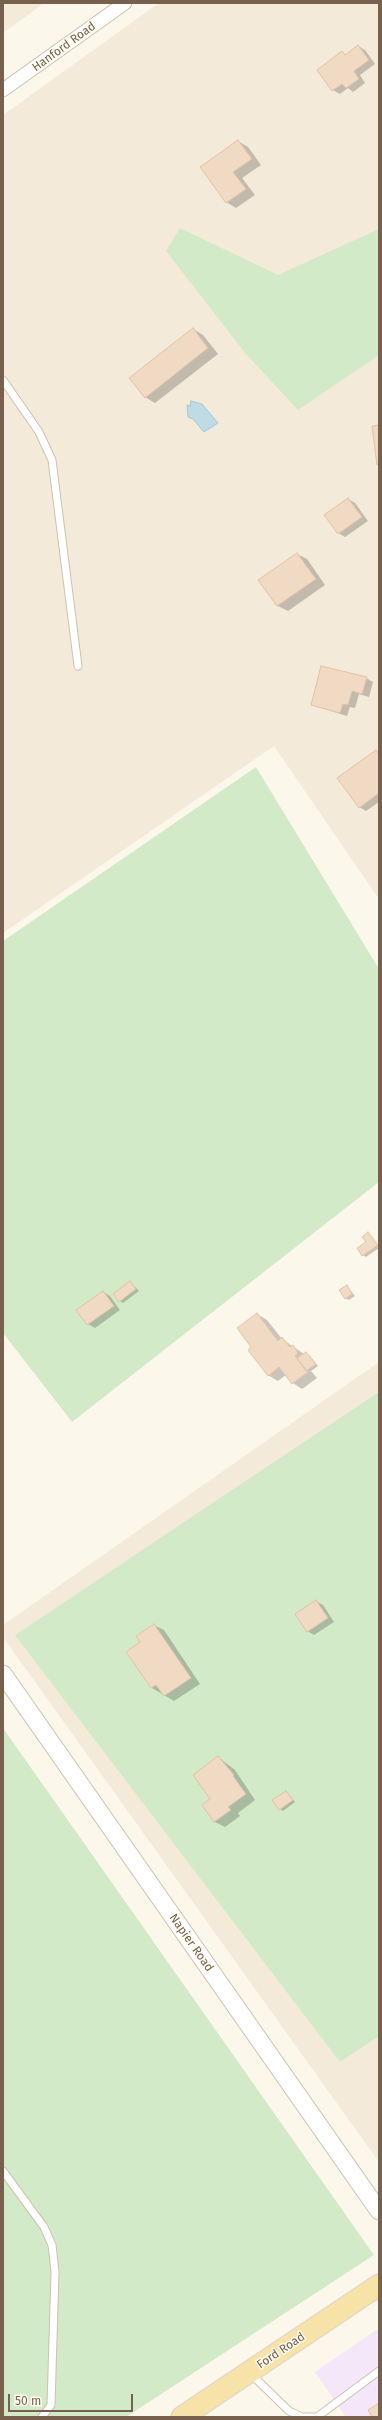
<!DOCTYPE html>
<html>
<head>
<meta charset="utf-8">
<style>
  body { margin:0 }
  #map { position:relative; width:382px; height:2420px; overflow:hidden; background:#fcf7eb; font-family:"Fira Sans",sans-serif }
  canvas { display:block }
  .frame { position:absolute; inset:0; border:4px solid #77614e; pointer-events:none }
  .scale { position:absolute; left:8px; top:2394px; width:125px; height:18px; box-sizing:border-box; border:2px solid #77614e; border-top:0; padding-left:5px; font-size:12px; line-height:14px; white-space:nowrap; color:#77614e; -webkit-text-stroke:3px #fefbf1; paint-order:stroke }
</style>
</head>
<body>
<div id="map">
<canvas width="382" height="2420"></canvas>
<div class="frame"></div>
<div class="scale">50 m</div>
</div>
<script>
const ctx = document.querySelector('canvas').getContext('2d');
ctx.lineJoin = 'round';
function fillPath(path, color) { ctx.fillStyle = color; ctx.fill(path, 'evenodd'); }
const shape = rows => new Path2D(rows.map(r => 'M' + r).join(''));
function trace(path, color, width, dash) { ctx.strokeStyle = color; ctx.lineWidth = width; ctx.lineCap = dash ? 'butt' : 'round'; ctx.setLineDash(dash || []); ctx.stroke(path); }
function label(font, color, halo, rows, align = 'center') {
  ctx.font = font + ' "Fira Sans",sans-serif'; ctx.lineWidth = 3; ctx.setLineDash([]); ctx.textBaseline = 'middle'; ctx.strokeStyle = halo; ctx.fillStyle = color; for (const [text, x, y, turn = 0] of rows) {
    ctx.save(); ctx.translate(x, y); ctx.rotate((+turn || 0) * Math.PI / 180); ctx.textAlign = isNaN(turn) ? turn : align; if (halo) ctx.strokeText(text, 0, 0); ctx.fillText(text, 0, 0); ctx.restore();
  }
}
const residential = shape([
  [3,3,44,3,3,33],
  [159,3,379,3,379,899,274,746,3,933,3,115],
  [379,1362,379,2162,3,1637,3,1625]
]);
const education = shape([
  [379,2328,379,2417,346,2417,315,2372]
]);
const green = shape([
  [180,228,278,275,379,229,379,355,298,410,246,354,166,251],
  [256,767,379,969,379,1182,72,1422,3,1333,3,941],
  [379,1392,379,2036,340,2062,15,1635],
  [3,1728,374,2255,126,2417,3,2417]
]);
const water = shape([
  [191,401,202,404,218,423,204,432,193,419,188,417,187,405,190,406,191,401]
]);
const shadow = shape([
  [358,46,365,50,375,64,360,75,365,83,353,92,348,88,340,94,333,90,318,70,342,52,346,55],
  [238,141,248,147,261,165,242,178,255,195,236,208,226,202],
  [193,329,203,335,218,354,155,403,145,397],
  [348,499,355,503,368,521,345,537,338,533],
  [297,554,307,559,325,585,288,611,278,606,260,580],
  [366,678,373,682,369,697,359,694,355,708,350,707,347,716,312,705],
  [376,751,379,753,379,802,366,811,359,807],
  [368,1233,379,1248,366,1257,363,1255],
  [130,1282,139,1291,123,1303,120,1301],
  [347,1286,355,1296,349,1300,345,1298],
  [103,1292,110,1296,120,1310,95,1328,88,1324,78,1310],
  [257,1314,267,1320,282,1339,304,1354,309,1355,318,1366,311,1371,317,1378,302,1389,293,1383,286,1375,278,1381,268,1375,253,1347],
  [316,1601,323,1605,334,1622,314,1635,307,1631],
  [154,1625,164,1630,200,1684,174,1701,152,1688,142,1642],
  [218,1757,235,1770,255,1800,238,1813,240,1816,225,1827,215,1822,203,1805,211,1799],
  [286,1792,295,1802,283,1811,280,1809]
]);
const building = shape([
  [358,45,369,60,354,71,359,79,346,88,342,84,332,91,317,70,342,51,345,55,358,45],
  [238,140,252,159,233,172,246,189,226,203,200,167,238,140],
  [193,328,208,348,145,398,129,378,193,328],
  [379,425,379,465,377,465,372,426,379,425],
  [348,498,362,517,338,534,324,515,348,498],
  [297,553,316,579,277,606,258,580,297,553],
  [321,666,367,677,362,694,352,691,348,705,343,704,340,713,311,705,321,666],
  [376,750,379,754,379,793,359,808,337,778,376,750],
  [368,1232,378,1245,362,1256,357,1248,366,1242,362,1237,368,1232],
  [130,1281,136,1289,119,1302,113,1294,130,1281],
  [347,1285,352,1294,345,1299,339,1290,347,1285],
  [103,1291,114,1306,87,1325,76,1310,103,1291],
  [257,1313,278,1341,282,1337,290,1347,293,1345,298,1353,295,1356,308,1372,292,1384,279,1367,268,1376,248,1350,251,1347,237,1328,257,1313],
  [306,1352,316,1364,306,1371,297,1358,306,1352],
  [316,1600,328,1618,307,1632,295,1614,316,1600],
  [154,1624,191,1678,164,1696,156,1685,151,1688,126,1652,140,1642,136,1636,154,1624],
  [218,1756,234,1775,233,1776,246,1794,228,1807,231,1810,214,1822,202,1805,210,1799,193,1775,218,1756],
  [286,1791,293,1800,279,1810,272,1800,286,1791],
  [379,2403,379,2417,372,2417,368,2410,379,2403]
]);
const service = shape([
  [3,380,39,432,52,460,78,666],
  [3,2171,44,2227,52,2245,55,2272,51,2405,42,2417],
  [251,2374,289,2411,302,2417,317,2417,379,2371]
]);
const minor = shape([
  [3,90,125,3]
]);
const tertiary = shape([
  [3,1674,379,2211]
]);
const primary = shape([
  [182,2417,379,2285]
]);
const streetNames = [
  ["Hanford Road",64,47,-36],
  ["Napier Road",191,1943,55],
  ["Ford Road",281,2351,-34]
];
fillPath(residential, '#f3ead9');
fillPath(education, '#f4e7f9');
fillPath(green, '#d3eac9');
fillPath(water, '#bfdce6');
trace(water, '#a6cad7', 1);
fillPath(shadow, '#0003');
fillPath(building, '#f0dac3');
trace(building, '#e3c3a4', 1);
trace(service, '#cec1b0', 9);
trace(minor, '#cec1b0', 15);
trace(tertiary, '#cec1b0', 19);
trace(primary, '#d9d3cd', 23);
trace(service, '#fff', 7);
trace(minor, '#fff', 13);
trace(tertiary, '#fff', 17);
trace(primary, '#f7e2a7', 21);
label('12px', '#77614e', '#fefbf1', streetNames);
</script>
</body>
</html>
